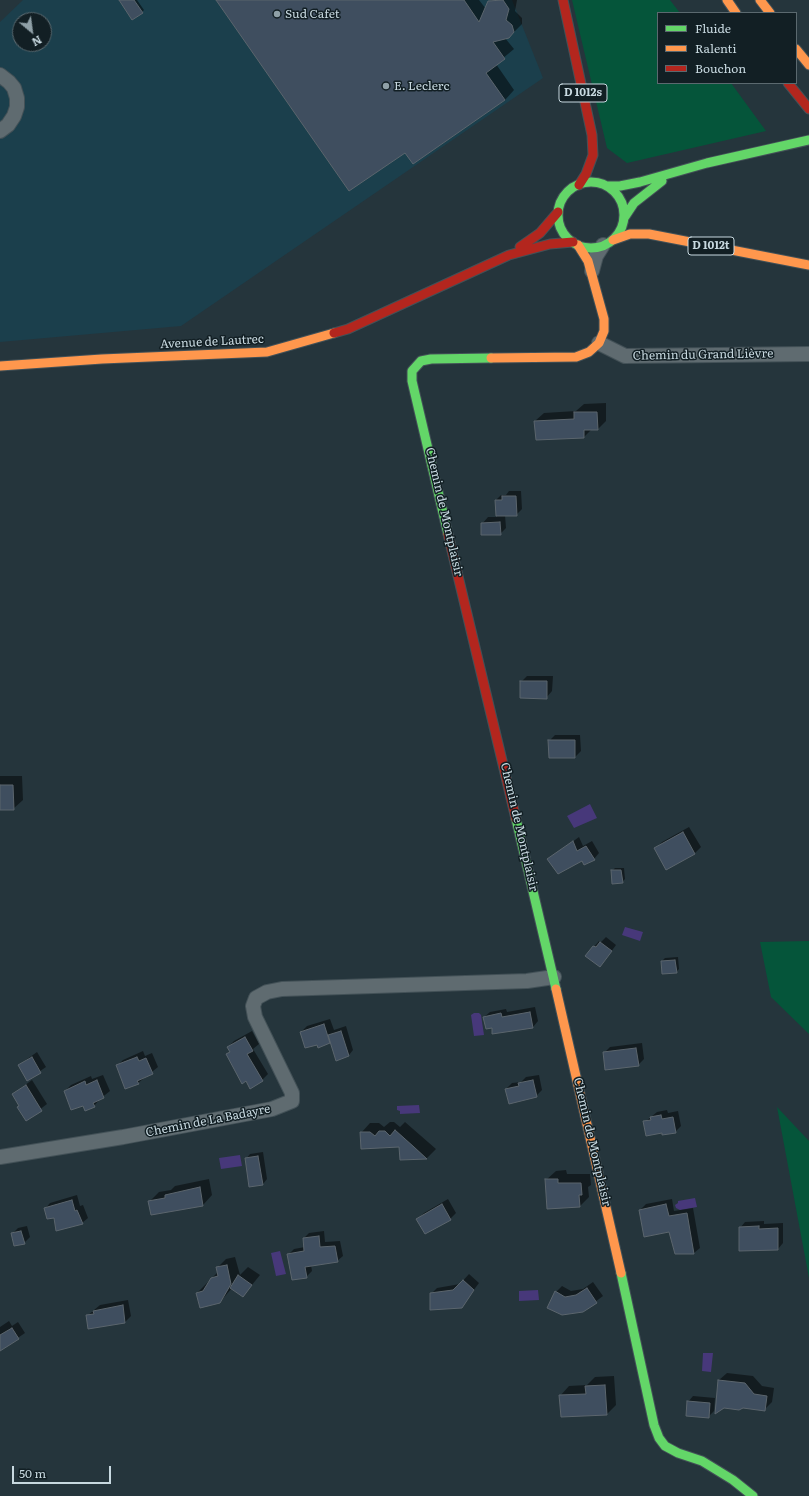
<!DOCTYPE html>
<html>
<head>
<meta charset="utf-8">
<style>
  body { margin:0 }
  #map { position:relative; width:809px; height:1496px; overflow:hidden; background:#25353c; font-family:Literata,serif }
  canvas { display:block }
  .legend { position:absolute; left:657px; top:12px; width:140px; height:72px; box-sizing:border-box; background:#121f24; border:1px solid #5b696f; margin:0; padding:5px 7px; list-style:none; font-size:12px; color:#c8d9e0 }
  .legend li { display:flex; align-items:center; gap:8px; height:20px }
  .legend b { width:20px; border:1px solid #5b696f }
  .north { position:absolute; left:12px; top:12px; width:40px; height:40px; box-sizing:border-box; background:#121f24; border:1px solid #5b696f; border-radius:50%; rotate:151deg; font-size:11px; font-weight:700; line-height:16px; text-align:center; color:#c8d9e0 }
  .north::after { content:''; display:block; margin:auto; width:14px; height:18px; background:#8fa0a7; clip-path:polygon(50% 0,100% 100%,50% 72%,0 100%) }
  .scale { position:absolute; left:12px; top:1466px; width:99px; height:18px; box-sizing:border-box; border:2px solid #c8d9e0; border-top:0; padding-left:5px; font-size:12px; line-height:14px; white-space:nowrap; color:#c8d9e0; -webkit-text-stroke:3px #121f24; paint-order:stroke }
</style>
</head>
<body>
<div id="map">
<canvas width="809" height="1496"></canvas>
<ul class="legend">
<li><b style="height:5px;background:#63d668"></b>Fluide</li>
<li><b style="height:5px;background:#ff974d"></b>Ralenti</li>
<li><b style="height:5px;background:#b3261e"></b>Bouchon</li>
</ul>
<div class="north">N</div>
<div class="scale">50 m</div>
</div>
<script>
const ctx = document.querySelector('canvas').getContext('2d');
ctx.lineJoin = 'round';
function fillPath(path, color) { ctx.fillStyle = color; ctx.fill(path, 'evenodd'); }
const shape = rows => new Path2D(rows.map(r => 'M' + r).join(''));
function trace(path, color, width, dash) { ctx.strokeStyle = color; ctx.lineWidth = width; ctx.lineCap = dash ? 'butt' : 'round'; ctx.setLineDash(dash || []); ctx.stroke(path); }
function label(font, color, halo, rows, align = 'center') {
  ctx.font = font + ' Literata,serif'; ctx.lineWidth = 3; ctx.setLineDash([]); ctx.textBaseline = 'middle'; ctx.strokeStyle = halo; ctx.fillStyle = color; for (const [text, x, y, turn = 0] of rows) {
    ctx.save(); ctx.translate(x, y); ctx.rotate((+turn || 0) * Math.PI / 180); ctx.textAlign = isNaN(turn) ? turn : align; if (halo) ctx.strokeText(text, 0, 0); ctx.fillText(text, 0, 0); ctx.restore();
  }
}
const built = shape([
  [23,0,512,0,543,78,181,326,0,342,0,22],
  [20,20,44,20,44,44,20,44]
]);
const green = shape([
  [572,0,670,0,680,13,658,13,658,83,731,83,766,131,627,163,607,148],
  [809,941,809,1034,771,997,760,942],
  [777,1107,809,1141,809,1278]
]);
const water = shape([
  [590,804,597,818,574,828,567,816],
  [625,927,643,932,640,941,622,935],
  [474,1013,479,1013,481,1015,484,1035,474,1036,471,1015],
  [419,1105,420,1113,400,1114,400,1111,397,1110,397,1106],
  [240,1155,242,1166,221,1169,219,1158],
  [695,1198,697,1207,680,1210,676,1208,675,1205,678,1203,678,1201],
  [280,1251,286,1274,276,1276,271,1253],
  [538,1290,539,1300,519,1301,519,1291],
  [703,1353,713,1353,711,1372,702,1371]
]);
const shadow = shape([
  [120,0,137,0,144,10,141,13],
  [218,0,479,0,486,9,491,0,517,0,515,11,522,18,522,24,509,37,505,38,514,49,496,64,514,90,505,100,406,151],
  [606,403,606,421,598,429,592,429,584,437,535,421,544,413,576,411,584,404],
  [509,491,521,491,522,509,516,515,505,515,506,528,500,534,482,524,488,517,497,517,496,500,501,495,506,495],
  [527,676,553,676,552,691,546,698,521,682],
  [555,735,580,735,581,751,575,757,549,741],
  [0,776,22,776,23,800,13,809,0,809],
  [689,827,701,847,695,853,667,868,656,848,662,842],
  [579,837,583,846,592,841,599,853,594,859,549,859],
  [615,868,624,868,625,879,622,882,612,871],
  [606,937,616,945,605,960,586,956,599,941,601,942],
  [678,957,679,969,676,972,662,961,665,958],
  [535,1007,538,1021,533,1027,493,1027,484,1017,490,1012,506,1009,507,1012],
  [330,1019,334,1030,346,1026,353,1050,349,1055,331,1041,318,1043,301,1032,307,1026],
  [252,1031,259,1044,253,1049,268,1074,262,1080,246,1080,227,1055,230,1051,228,1047,234,1041],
  [642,1043,644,1059,638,1065,604,1053,610,1047],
  [143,1051,145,1056,152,1053,158,1067,138,1083,117,1066,123,1060],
  [37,1052,46,1067,27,1080,19,1065],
  [103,1075,110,1091,100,1099,94,1106,83,1104,65,1091,71,1085,91,1076,92,1079],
  [539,1075,542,1090,536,1096,506,1089,512,1083,521,1082,526,1077],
  [32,1080,47,1104,26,1120,13,1094],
  [667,1110,668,1113,678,1111,681,1126,675,1132,663,1132,645,1122,657,1112],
  [390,1122,394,1122,400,1127,405,1122,436,1149,427,1158,401,1159,400,1146,361,1133,370,1123,379,1123,384,1127],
  [263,1152,267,1179,263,1184,250,1186,246,1159,250,1154],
  [566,1170,567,1174,590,1174,591,1185,588,1187,589,1197,580,1206,546,1180,556,1171],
  [209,1179,212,1195,203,1205,149,1202,159,1192,171,1190,175,1186],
  [77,1195,80,1206,83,1205,88,1218,82,1223,54,1216,45,1209,50,1203],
  [448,1199,456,1213,450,1219,418,1219,424,1213],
  [672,1199,674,1211,693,1208,700,1248,694,1253,675,1253,669,1231,640,1210,646,1204],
  [764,1221,764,1224,783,1223,783,1243,778,1249,740,1228,745,1222],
  [27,1226,30,1237,24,1243,12,1234,18,1228],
  [324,1231,325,1242,340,1241,343,1256,337,1261,311,1265,312,1271,306,1277,288,1255,294,1249,305,1247,304,1238,309,1233],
  [235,1257,240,1275,248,1267,260,1275,243,1296,232,1288,220,1302,197,1293,218,1272,217,1268,226,1259],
  [469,1274,479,1283,461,1307,431,1294,437,1288,460,1284],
  [593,1282,603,1296,583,1311,556,1292,562,1286,571,1291,583,1289],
  [128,1300,131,1316,125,1322,87,1316,100,1305],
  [9,1321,12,1326,18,1322,25,1333,0,1350,0,1327],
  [727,1373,753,1376,762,1386,774,1388,772,1402,764,1410,743,1407,719,1380],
  [614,1376,616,1405,607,1414,560,1396,569,1386,587,1385,595,1377],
  [693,1396,715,1398,714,1411,708,1417,688,1402]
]);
const building = shape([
  [119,0,134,0,143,13,132,20,119,0],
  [216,0,464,0,479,22,488,1,503,0,509,9,506,20,512,25,514,32,509,38,493,42,505,59,486,73,505,100,413,164,405,153,349,191,216,0],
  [574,412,597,412,598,430,584,430,584,438,536,440,534,421,574,419,574,412],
  [502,496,516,496,517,516,496,516,495,500,502,500,502,496],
  [500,522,501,535,481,535,481,523,500,522],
  [520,681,547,681,547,699,520,698,520,681],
  [548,740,575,740,575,758,549,758,548,740],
  [0,785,13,785,14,810,0,810,0,785],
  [683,832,695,854,666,870,654,848,683,832],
  [573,841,577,851,586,846,595,860,584,865,582,861,558,874,547,859,573,841],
  [611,870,621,870,623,883,612,884,611,870],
  [600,942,612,951,600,967,585,956,593,946,596,947,600,942],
  [675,960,677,973,662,974,661,961,675,960],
  [530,1012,533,1028,492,1034,492,1028,486,1029,483,1017,501,1013,502,1017,530,1012],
  [324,1024,330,1043,318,1048,317,1045,305,1048,300,1032,324,1024],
  [341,1031,349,1056,336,1061,328,1035,341,1031],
  [245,1037,253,1051,247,1054,263,1081,250,1089,246,1081,242,1084,226,1054,230,1052,227,1047,245,1037],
  [636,1048,639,1066,605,1070,603,1052,636,1048],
  [32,1057,41,1073,27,1081,18,1065,32,1057],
  [137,1057,139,1061,146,1058,153,1074,137,1081,139,1084,125,1089,116,1065,137,1057],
  [97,1080,104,1098,93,1103,95,1107,85,1111,83,1106,71,1110,64,1091,85,1081,86,1085,97,1080],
  [533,1080,537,1097,509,1104,505,1089,519,1086,518,1083,533,1080],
  [26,1085,42,1111,26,1121,17,1107,19,1106,12,1094,26,1085],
  [661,1115,662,1119,673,1117,676,1133,662,1135,662,1133,646,1136,643,1121,651,1120,650,1117,661,1115],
  [395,1130,414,1147,427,1159,400,1160,399,1147,361,1149,360,1132,370,1132,375,1136,379,1131,385,1131,390,1136,395,1130],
  [258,1156,263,1185,249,1187,245,1158,258,1156],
  [545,1179,558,1179,558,1183,581,1183,582,1195,579,1195,580,1207,547,1209,545,1179],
  [200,1187,203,1206,151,1215,148,1201,165,1198,165,1195,200,1187],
  [72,1200,75,1211,77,1210,83,1224,56,1231,54,1218,47,1219,44,1208,72,1200],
  [442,1204,451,1220,425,1234,416,1219,442,1204],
  [666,1204,669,1216,687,1213,694,1254,675,1254,669,1232,644,1237,639,1210,666,1204],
  [759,1226,759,1229,778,1228,778,1250,739,1251,739,1227,759,1226],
  [21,1231,25,1244,14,1246,11,1233,21,1231],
  [319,1236,320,1247,335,1246,338,1262,305,1267,307,1278,292,1280,287,1254,304,1251,303,1238,319,1236],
  [227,1265,231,1284,220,1303,200,1308,196,1293,203,1291,211,1278,218,1276,216,1267,227,1265],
  [238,1275,252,1285,243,1297,230,1288,238,1275],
  [463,1280,474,1290,462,1308,430,1310,430,1293,453,1290,463,1280],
  [587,1288,597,1303,583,1312,562,1315,547,1308,555,1291,565,1297,576,1295,587,1288],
  [123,1305,125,1323,88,1329,86,1315,94,1314,93,1311,123,1305],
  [12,1328,19,1339,0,1351,0,1335,12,1328],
  [718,1380,745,1383,754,1394,767,1396,765,1411,743,1408,739,1410,724,1408,715,1414,718,1380],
  [605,1385,607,1415,561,1417,559,1395,586,1394,585,1386,605,1385],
  [687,1401,710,1403,709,1418,686,1416,687,1401]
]);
const street = shape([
  [0,75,9,82,14,88,17,98,17,107,14,116,8,125,0,131],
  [592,271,596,256,603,245],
  [599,343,625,356,809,354],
  [0,1157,123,1137,272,1109,292,1101,292,1093,255,1017,253,1006,256,998,267,992,282,989,527,981,554,977]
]);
const fast = shape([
  '558 215a33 33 0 1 1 66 0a33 33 0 1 1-66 0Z',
  [607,186,620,186,640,182,707,163,809,140],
  [624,218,634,203,662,181],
  [448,534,412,381,412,371,421,361,431,359,491,358],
  [516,819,556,989],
  [621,1273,654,1425,659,1438,665,1446,678,1453,702,1461,733,1480,753,1496]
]);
const slow = shape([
  [727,0,736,13],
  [760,0,770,13],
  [796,49,809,65],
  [613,240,630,234,649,234,809,265],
  [491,358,576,357,589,352,599,343,604,331,604,319,588,261,578,245],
  [0,366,102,359,267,352,334,333],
  [556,989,621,1273]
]);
const jam = shape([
  [563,0,592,135,593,155,586,174,579,185],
  [788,83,809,109],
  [520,247,540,233,558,212],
  [334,333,348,329,509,255,550,244,573,242],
  [448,534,516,819]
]);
const markers = [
  [277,14,4,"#8fa0a7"],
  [386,86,4,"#8fa0a7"]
];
const shields = [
  [583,93,48],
  [711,246,46]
];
const shieldNames = [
  ["D 1012s",583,93],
  ["D 1012t",711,246]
];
const poiNames = [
  ["Sud Cafet",285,14],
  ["E. Leclerc",394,86]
];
const streetNames = [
  ["Avenue de Lautrec",212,342,-3],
  ["Chemin du Grand Lièvre",703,355,-1],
  ["Chemin de Montplaisir",444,512,77],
  ["Chemin de Montplaisir",519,827,77],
  ["Chemin de La Badayre",208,1121,-11],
  ["Chemin de Montplaisir",592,1142,77]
];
fillPath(built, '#1b3f4c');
fillPath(green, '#05553a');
fillPath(water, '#47387a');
fillPath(shadow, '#0007');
fillPath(building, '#3f4e5f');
trace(building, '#5b656d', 1);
trace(street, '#435157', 16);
trace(fast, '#435157', 11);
trace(slow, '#435157', 11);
trace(jam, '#435157', 11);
trace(street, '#5f6b70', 14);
trace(fast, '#63d668', 9);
trace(slow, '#ff974d', 9);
trace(jam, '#b3261e', 9);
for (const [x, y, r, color] of markers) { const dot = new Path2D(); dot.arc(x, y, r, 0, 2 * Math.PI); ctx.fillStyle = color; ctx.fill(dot); trace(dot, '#121f24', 1.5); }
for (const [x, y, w] of shields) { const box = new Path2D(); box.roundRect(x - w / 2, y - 9, w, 18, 3); ctx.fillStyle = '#121f24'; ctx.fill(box); trace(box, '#c8d9e0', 1); }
label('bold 11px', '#c8d9e0', null, shieldNames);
label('12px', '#c8d9e0', '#121f24', poiNames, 'left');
label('12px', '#c8d9e0', '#121f24', streetNames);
</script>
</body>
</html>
